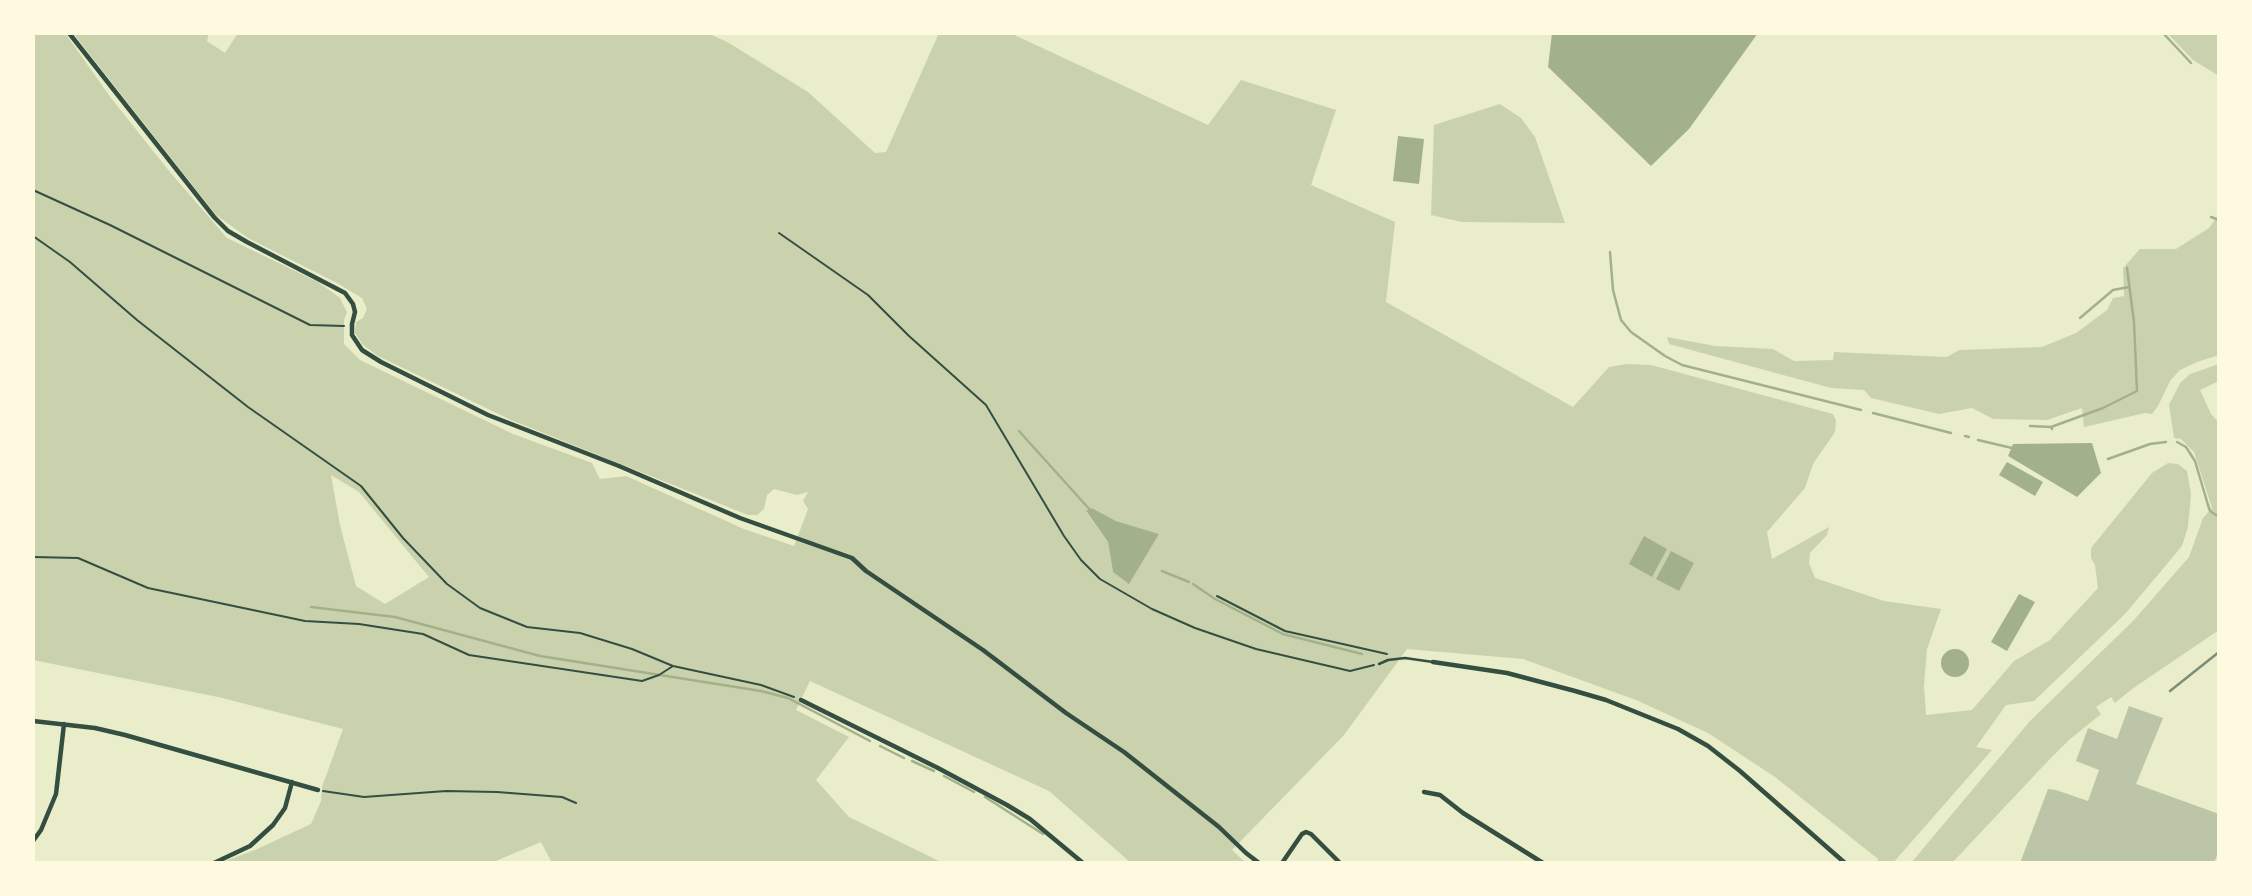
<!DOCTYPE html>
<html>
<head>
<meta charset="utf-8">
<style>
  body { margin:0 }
  #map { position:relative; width:2252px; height:896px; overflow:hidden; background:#e9edc9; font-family:Karla,sans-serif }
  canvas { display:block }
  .frame { position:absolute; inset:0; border:35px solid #fefae0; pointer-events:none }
</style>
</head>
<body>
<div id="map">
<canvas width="2252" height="896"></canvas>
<div class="frame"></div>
</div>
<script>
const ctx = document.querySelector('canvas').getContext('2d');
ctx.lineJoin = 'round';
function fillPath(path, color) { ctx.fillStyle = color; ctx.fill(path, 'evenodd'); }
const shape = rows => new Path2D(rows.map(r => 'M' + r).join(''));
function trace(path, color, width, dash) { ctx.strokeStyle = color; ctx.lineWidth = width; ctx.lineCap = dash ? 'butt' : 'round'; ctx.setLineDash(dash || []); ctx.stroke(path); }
const green = shape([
  [33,33,65,33,111,98,169,171,227,238,318,282,340,298,347,312,344,320,344,344,360,360,513,434,592,463,600,479,626,476,744,529,794,546,808,509,803,501,808,492,797,495,774,489,767,495,764,509,757,515,748,515,511,420,378,356,363,345,355,333,356,322,363,318,367,309,362,298,337,283,248,238,216,215,73,33,209,33,207,41,225,53,238,33,708,33,729,43,808,92,875,153,886,152,939,33,1010,33,1208,125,1241,80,1336,110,1311,185,1395,222,1386,302,1573,407,1609,367,1627,364,1651,365,1833,414,1836,421,1835,432,1813,464,1805,488,1767,532,1772,559,1829,527,1827,535,1810,553,1809,563,1815,578,1884,601,1941,609,1927,649,1924,686,1926,715,1972,710,2014,661,2050,640,2098,588,2095,565,2091,558,2091,548,2152,473,2168,463,2178,464,2187,471,2191,494,2188,527,2182,546,2126,613,2034,701,2006,705,1976,747,1992,750,1893,863,1877,863,1878,859,1775,777,1708,733,1636,700,1523,659,1407,649,1344,735,1232,850,1246,863,1131,863,1049,791,810,681,796,710,849,737,816,780,849,817,943,863,552,863,541,842,491,863,220,863,255,850,311,824,321,801,322,787,343,729,218,697,33,660],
  [331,475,359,492,429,577,385,604,356,586,340,525],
  [1092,508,1116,521,1158,534,1113,572,1108,542,1086,512],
  [2167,33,2219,33,2219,76,2193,60],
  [1500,104,1521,118,1535,137,1565,223,1462,222,1431,215,1434,125],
  [2219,209,2219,355,2197,362,2180,370,2170,381,2158,406,2152,414,2145,413,2084,427,2082,408,2047,420,1993,419,1972,408,1939,414,1871,398,1864,390,1831,388,1669,344,1667,337,1715,346,1773,349,1794,361,1833,360,1834,352,1947,357,1959,350,2042,347,2076,333,2107,310,2113,298,2124,296,2123,268,2140,249,2176,249,2209,228,2217,217],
  [2219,364,2219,381,2200,390,2211,414,2219,423,2219,630,2132,689,2115,703,2111,697,2096,707,2101,714,2069,740,2047,762,1952,863,1911,863,2030,721,2133,621,2189,557,2203,518,2212,508,2194,452,2181,439,2174,438,2169,405,2180,383,2190,374]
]);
const water = shape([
  [1552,33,1758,33,1689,129,1651,166,1548,67],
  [1398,136,1424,139,1419,184,1393,181],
  [2092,443,2101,473,2077,497,2008,456,2013,444],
  [2007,462,2043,482,2035,496,1999,475],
  [1092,508,1116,521,1159,534,1129,584,1113,572,1108,542,1086,511],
  [1644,536,1667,549,1652,577,1629,564],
  [1671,551,1694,563,1679,591,1656,579],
  [2019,594,2035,602,2007,651,1991,642],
  '1941 663a14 14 0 1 1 28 0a14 14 0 1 1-28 0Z'
]);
const stream = shape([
  [2163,33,2191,63],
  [2211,217,2219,220],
  [1610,252,1613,290,1621,320,1631,332,1665,356,1682,365,1861,410],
  [2080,318,2113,290,2129,287],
  [1873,413,1951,433],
  [2030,426,2051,427],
  [2052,429,2051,427,2103,408,2137,391,2134,322,2127,268],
  [1019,431,1091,511],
  [1965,436,1969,437],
  [1978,440,2012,448],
  [2177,442,2186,447,2195,461,2208,505,2210,511,2219,517],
  [2108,459,2150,444,2166,442],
  [1162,571,1189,582],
  [1193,584,1215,599,1283,634,1362,654],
  [311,607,395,617,540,656,761,691,788,698,870,741],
  [880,746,904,758],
  [912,761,934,771],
  [944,776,974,792],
  [985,797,1043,834]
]);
const building = shape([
  [2129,706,2163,718,2136,784,2219,814,2219,851,2214,863,2020,863,2048,789,2056,790,2088,801,2099,770,2076,761,2088,728,2117,739]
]);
const path = shape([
  [33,190,110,225,310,325,344,326],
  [779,233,868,295,909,336,986,405,1064,536,1081,560,1100,579,1152,609,1195,628,1256,649,1350,671,1374,665],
  [33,236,70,262,137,320,248,407,361,486,403,538,447,584,480,608,527,627,580,633,632,649,673,666,761,685,794,697],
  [33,557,78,558,148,588,305,621,359,624,423,634,469,655,642,681,659,675,673,666],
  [1217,596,1285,631,1387,654],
  [323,791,364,797,446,791,497,792,562,797,576,803]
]);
const service = shape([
  [1379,664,1388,660,1405,658,1433,662]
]);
const minor = shape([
  [69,33,214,217,228,231,247,242,345,293,353,304,355,312,352,324,352,335,362,350,381,362,488,415,619,466,740,518,852,558,866,571,983,650,1066,713,1124,752,1219,827,1246,853,1259,863],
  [1433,662,1507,673,1575,691,1606,700,1678,729,1708,746,1740,771,1845,863],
  [801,700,938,768,1007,805,1030,819,1083,863],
  [33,721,95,728,125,735,318,790],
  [1424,792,1440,795,1463,813,1543,863],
  [33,841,41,830,56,794,64,724],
  [214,863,250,846,273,825,285,808,292,782],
  [1282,863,1302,834,1306,832,1311,834,1340,863]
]);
const rail = shape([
  [2170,691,2219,652]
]);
fillPath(green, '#cad2ad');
fillPath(water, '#a3b18a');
trace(stream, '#a3b18a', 2.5);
fillPath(building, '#bcc5a7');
trace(path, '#344e41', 2);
trace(service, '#344e41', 2.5);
trace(minor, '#344e41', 4.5);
trace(rail, '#7c8e77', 2.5);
</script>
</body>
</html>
